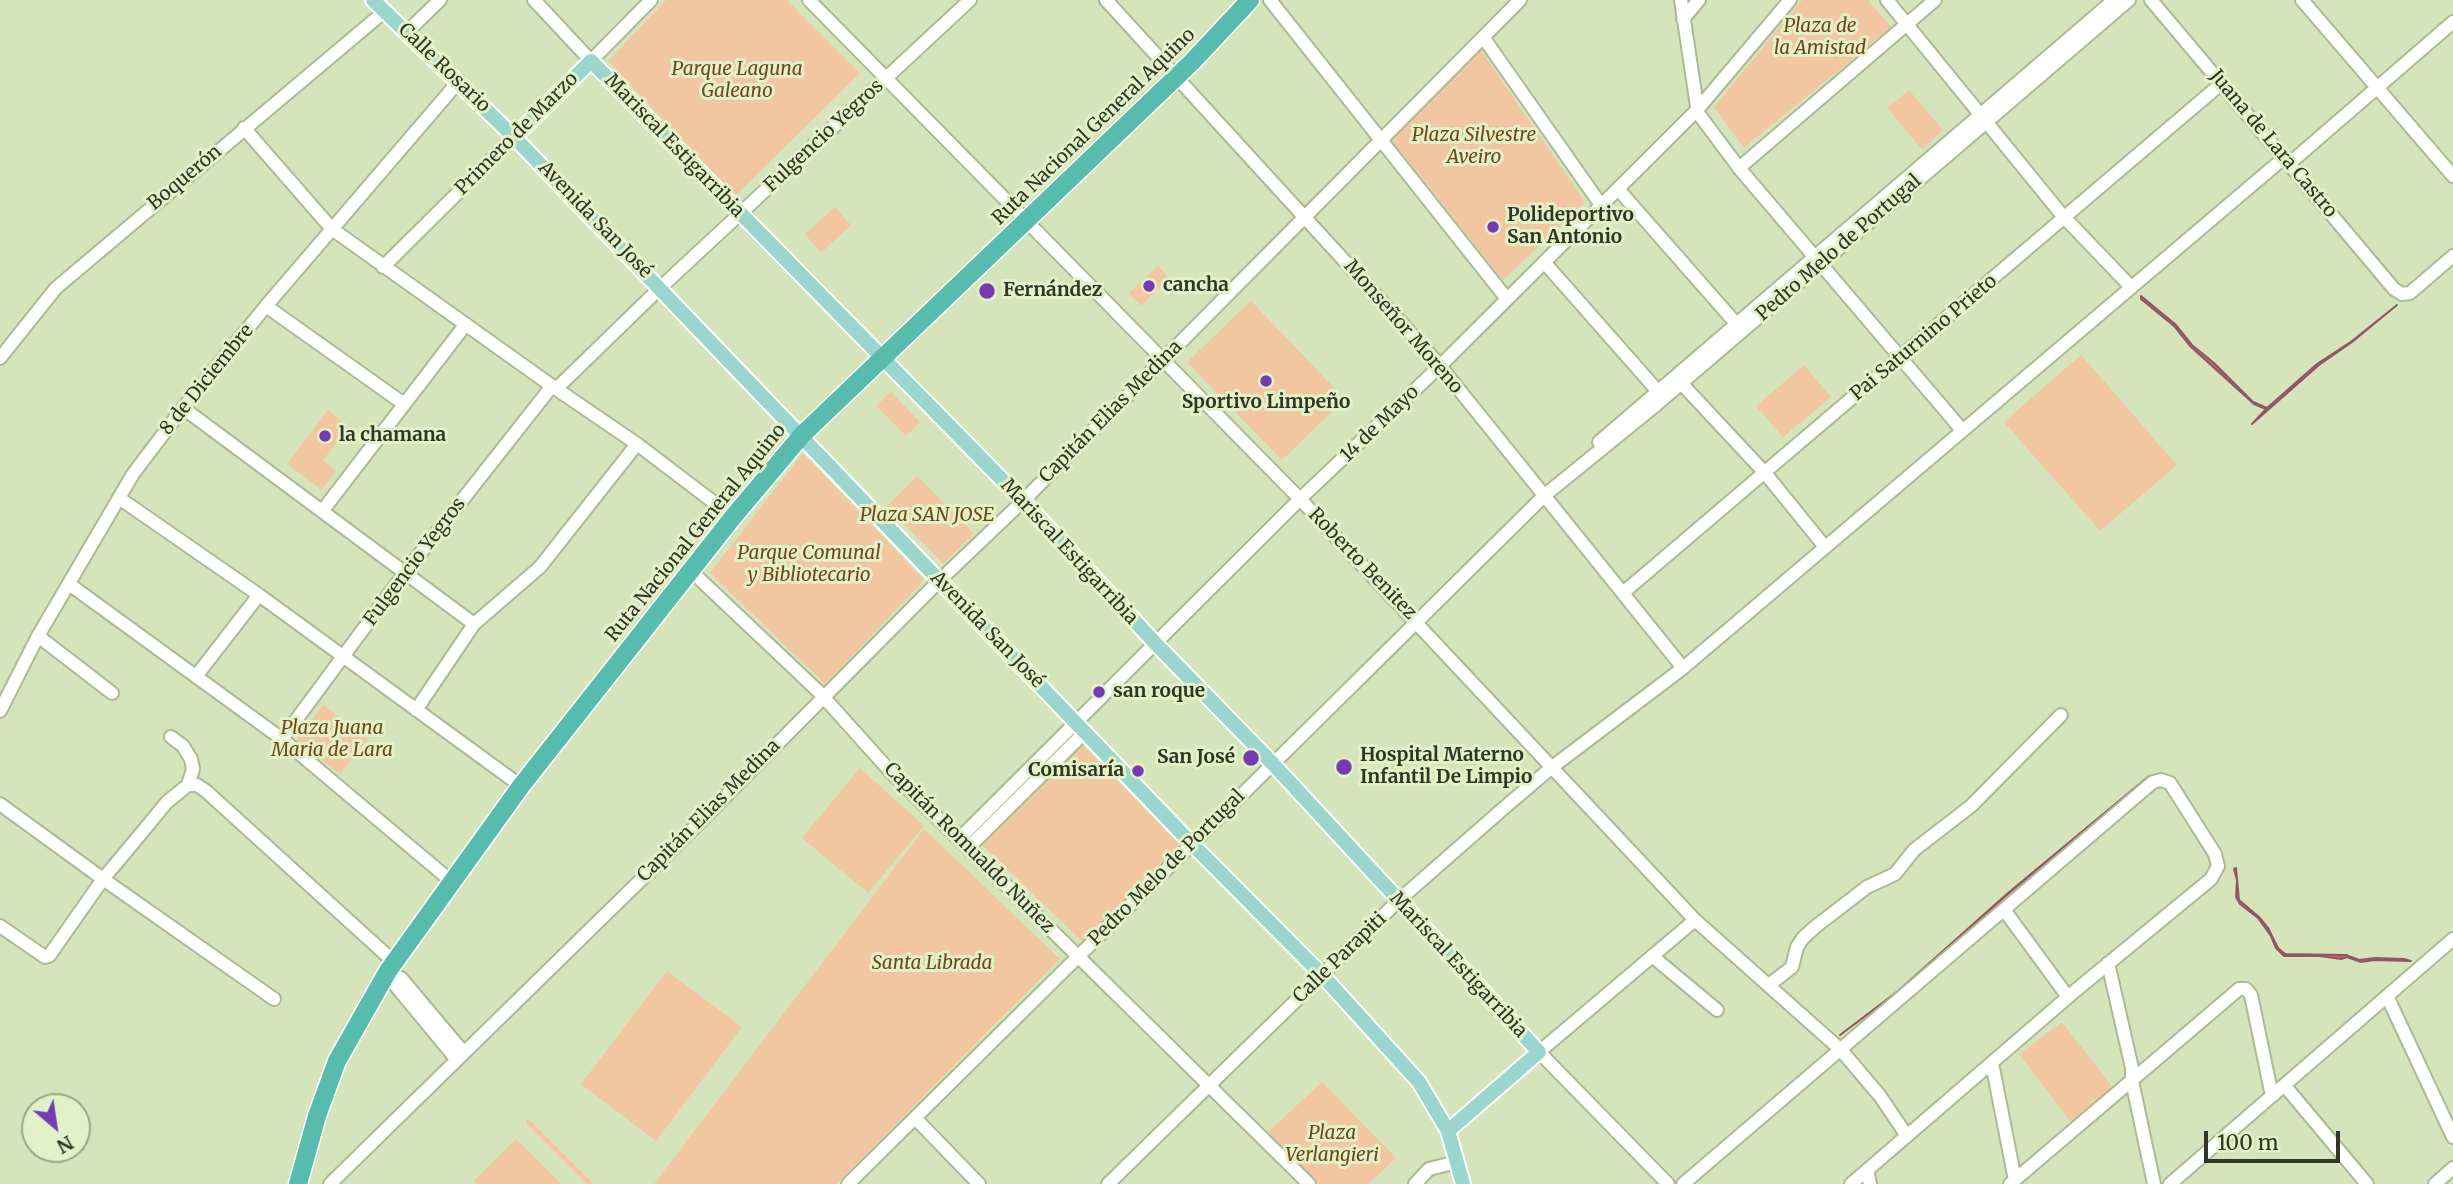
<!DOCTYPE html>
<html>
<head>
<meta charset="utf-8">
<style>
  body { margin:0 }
  #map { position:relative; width:2453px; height:1184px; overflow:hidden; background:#d6e4bb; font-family:Merriweather,serif }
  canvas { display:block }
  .north { position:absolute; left:21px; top:1093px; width:70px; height:70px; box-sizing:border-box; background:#e3f1c8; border:2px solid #9ba687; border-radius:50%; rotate:151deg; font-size:19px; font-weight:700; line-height:28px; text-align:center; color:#303525 }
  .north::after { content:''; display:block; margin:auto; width:24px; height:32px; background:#763bb1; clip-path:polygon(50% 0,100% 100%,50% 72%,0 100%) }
  .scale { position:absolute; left:2204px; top:1131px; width:136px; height:32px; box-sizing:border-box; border:4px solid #303525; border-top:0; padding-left:9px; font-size:21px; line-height:24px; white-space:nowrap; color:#303525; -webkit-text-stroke:5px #e3f1c8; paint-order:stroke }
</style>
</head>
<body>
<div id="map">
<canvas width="2453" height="1184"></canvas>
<div class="north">N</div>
<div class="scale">100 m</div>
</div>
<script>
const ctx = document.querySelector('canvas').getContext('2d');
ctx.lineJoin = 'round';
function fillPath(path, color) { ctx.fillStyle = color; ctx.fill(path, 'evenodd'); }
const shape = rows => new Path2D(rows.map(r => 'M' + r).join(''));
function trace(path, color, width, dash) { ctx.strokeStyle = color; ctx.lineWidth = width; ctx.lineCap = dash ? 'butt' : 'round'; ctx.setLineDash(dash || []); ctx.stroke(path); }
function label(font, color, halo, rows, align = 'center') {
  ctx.font = font + ' Merriweather,serif'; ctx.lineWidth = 6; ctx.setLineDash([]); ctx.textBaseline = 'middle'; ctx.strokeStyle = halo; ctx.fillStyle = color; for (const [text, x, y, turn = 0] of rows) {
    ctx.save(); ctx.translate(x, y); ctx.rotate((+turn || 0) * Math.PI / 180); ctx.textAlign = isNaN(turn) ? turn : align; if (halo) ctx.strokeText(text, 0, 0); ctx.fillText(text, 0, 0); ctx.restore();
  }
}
const green = shape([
  [666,0,787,0,860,73,735,196,608,61],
  [1802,0,1868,0,1891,27,1744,148,1714,107],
  [1480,49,1585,202,1503,280,1391,139],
  [1909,90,1943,130,1922,149,1887,108],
  [835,207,851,225,821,253,805,234],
  [1158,266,1169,278,1141,306,1129,293],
  [1251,301,1345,399,1282,460,1187,362],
  [2081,355,2177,465,2100,531,2004,422],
  [1804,365,1831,397,1783,437,1756,406],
  [891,392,920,422,906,436,876,406],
  [328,410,349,427,323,460,336,471,322,490,287,464],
  [803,453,924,580,825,684,710,573],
  [917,476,974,534,943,564,887,506],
  [323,705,368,739,340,774,296,740],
  [1081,743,1179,844,1083,942,980,843],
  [860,768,924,826,868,893,802,838],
  [924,829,1060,959,836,1184,654,1184],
  [667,971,742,1027,656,1141,581,1084],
  [2062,1022,2114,1089,2071,1122,2019,1054],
  [1322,1082,1396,1158,1368,1184,1319,1184,1267,1133],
  [527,1119,529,1119,594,1184,587,1184,526,1123],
  [516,1139,561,1184,562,1184,477,1184,474,1181]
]);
const water = shape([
  [2141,296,2175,324,2192,345,2214,363,2253,402,2267,408,2317,364,2352,341,2397,305,2352,342,2319,365,2252,424,2266,409,2254,404,2190,346,2174,326,2141,299,2141,296],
  [2149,776,2008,894,1899,991,1840,1035,1898,991,2008,893,2149,776],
  [2236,868,2239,900,2259,917,2268,928,2278,948,2285,954,2346,955,2359,960,2375,958,2404,959,2411,961,2374,960,2361,962,2347,957,2341,959,2320,956,2284,956,2276,948,2271,936,2258,918,2240,904,2236,897,2237,880,2234,869,2236,868]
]);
const minor = shape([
  [534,0,591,61,651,0],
  [809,0,1300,499,1695,920,1841,1050,1880,1096,1907,1136],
  [1106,0,1436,361,1683,668],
  [1270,0,1507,299],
  [1681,0,1698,113,1739,168,1962,430],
  [1887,0,2062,215,2131,287],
  [2151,0,2394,289,2402,294,2410,293,2453,256],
  [2302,0,2453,176],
  [1683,19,1699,0],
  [407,32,440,0],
  [1483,37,1601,205],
  [244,128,332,229,552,386,637,444,733,517],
  [2290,163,2453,22],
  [1739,168,1935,0],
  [1618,189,1740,328],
  [1544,262,1662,396],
  [383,267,514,137],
  [266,306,404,404],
  [0,358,56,288,385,11],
  [1681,383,1765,473,1825,547],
  [556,389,660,288,970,0],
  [183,408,474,624],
  [1599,442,2114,0],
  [119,498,259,595,521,786],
  [323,510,466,324],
  [690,570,819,692,889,770,1309,1184],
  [69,584,282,739,451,881],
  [1624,592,2222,83],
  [38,636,112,693],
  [197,675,259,595],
  [416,710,474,624,540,567,637,444],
  [0,711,38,636,133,474,183,408,266,306,459,81],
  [171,737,183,746,191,759,193,769,188,785,197,785,206,791,394,962],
  [282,739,404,574,552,386],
  [0,804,103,879,274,999],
  [960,838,1300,499,1440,366,1697,110,1790,0],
  [969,847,1085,732],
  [2005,911,2068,997],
  [0,926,45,957,49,956,103,879,134,842,167,802,188,785],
  [1652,956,1717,1010],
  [2108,963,2132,1068,2132,1081,2154,1184],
  [393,976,401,978,464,1053],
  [393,976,395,985,457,1060],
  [1769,985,1792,967,1797,947,1803,938,1815,927,1867,887,1895,874,1914,850,1971,806,2061,715],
  [2387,996,2453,1137],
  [1992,1063,2015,1180],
  [2285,1086,2367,1184],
  [915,1118,979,1184],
  [1867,1170,1870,1184],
  [330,1184,699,823,939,581,1023,501,1520,0],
  [848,1184,1545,495,1657,404,2129,0],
  [1108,1184,1399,900,1505,807,1551,768,1683,668,2285,157],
  [1415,1184,1429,1169,1457,1162],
  [1668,1184,1539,1052,1695,920],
  [1683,1184,2153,782,2161,780,2170,783,2215,854,2218,866,2211,879,2075,991,1851,1184],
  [2010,1184,2239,989,2246,989,2251,995,2272,1096],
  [2170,1184,2453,939],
  [2435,1184,2453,1168]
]);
const major = shape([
  [373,0,514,137,1192,844,1322,975,1419,1082,1448,1131,1463,1184],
  [514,137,591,61,1023,501,1156,644,1273,764,1539,1052,1448,1131]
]);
const highway = shape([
  [298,1184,317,1116,337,1061,388,971,521,786,733,517,802,435,1192,62,1250,0]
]);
const markers = [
  [1493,227,7,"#763bb1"],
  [1149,286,7,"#763bb1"],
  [987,291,9,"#763bb1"],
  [1266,381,7,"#763bb1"],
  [325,436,7,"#763bb1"],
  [1099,692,7,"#763bb1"],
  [1251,758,9,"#763bb1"],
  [1344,767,9,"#763bb1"],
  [1138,771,7,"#763bb1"]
];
const parkNames = [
  ["Plaza de",1820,27],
  ["la Amistad",1820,49],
  ["Parque Laguna",737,70],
  ["Galeano",737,92],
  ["Plaza Silvestre",1474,136],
  ["Aveiro",1474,158],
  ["Plaza SAN JOSE",927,516],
  ["Parque Comunal",809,554],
  ["y Bibliotecario",809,576],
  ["Plaza Juana",332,729],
  ["Maria de Lara",332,751],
  ["Santa Librada",932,964],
  ["Plaza",1332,1134],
  ["Verlangieri",1332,1156]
];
const streetNames = [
  ["Calle Rosario",444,68,44],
  ["Ruta Nacional General Aquino",1094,127,-44],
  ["Primero de Marzo",517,134,-45],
  ["Fulgencio Yegros",824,136,-43],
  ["Juana de Lara Castro",2273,144,50],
  ["Mariscal Estigarribia",674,146,46],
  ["Boquerón",185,178,-40],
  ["Avenida San José",595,220,46],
  ["Pedro Melo de Portugal",1839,248,-41],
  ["Monseñor Moreno",1403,327,49],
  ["Pai Saturnino Prieto",1924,338,-40],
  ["8 de Diciembre",207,380,-51],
  ["Capitán Elias Medina",1111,412,-45],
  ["14 de Mayo",1380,424,-44],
  ["Ruta Nacional General Aquino",696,533,-51],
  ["Mariscal Estigarribia",1069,552,47],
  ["Fulgencio Yegros",415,562,-53],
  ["Roberto Benitez",1362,564,46],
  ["Avenida San José",987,630,46],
  ["Capitán Elias Medina",709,811,-45],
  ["Capitán Romualdo Nuñez",969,848,45],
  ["Pedro Melo de Portugal",1167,868,-45],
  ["Calle Parapiti",1340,958,-44],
  ["Mariscal Estigarribia",1458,965,47]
];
const poiNames = [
  ["Polideportivo",1507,216],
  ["San Antonio",1507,238],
  ["cancha",1163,286],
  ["Fernández",1003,291],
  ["Sportivo Limpeño",1266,403,"center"],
  ["la chamana",339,436],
  ["san roque",1113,692],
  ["Hospital Materno",1360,756],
  ["Infantil De Limpio",1360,778],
  ["San José",1235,758,"right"],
  ["Comisaría",1124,771,"right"]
];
fillPath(green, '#f1c6a1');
fillPath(water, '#bc657d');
trace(water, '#925763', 2);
trace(minor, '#acba93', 16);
trace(major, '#fff', 18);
trace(highway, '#fff', 21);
trace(minor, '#fff', 12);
trace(major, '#9ad6ce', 14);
trace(highway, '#57bbad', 18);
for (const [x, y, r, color] of markers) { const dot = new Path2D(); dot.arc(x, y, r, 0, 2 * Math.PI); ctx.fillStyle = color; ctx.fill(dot); trace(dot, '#e3f1c8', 2.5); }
label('italic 19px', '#724616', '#e3f1c8', parkNames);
label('19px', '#303525', '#e3f1c8', streetNames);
label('bold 19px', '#303525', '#e3f1c8', poiNames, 'left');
</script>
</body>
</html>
